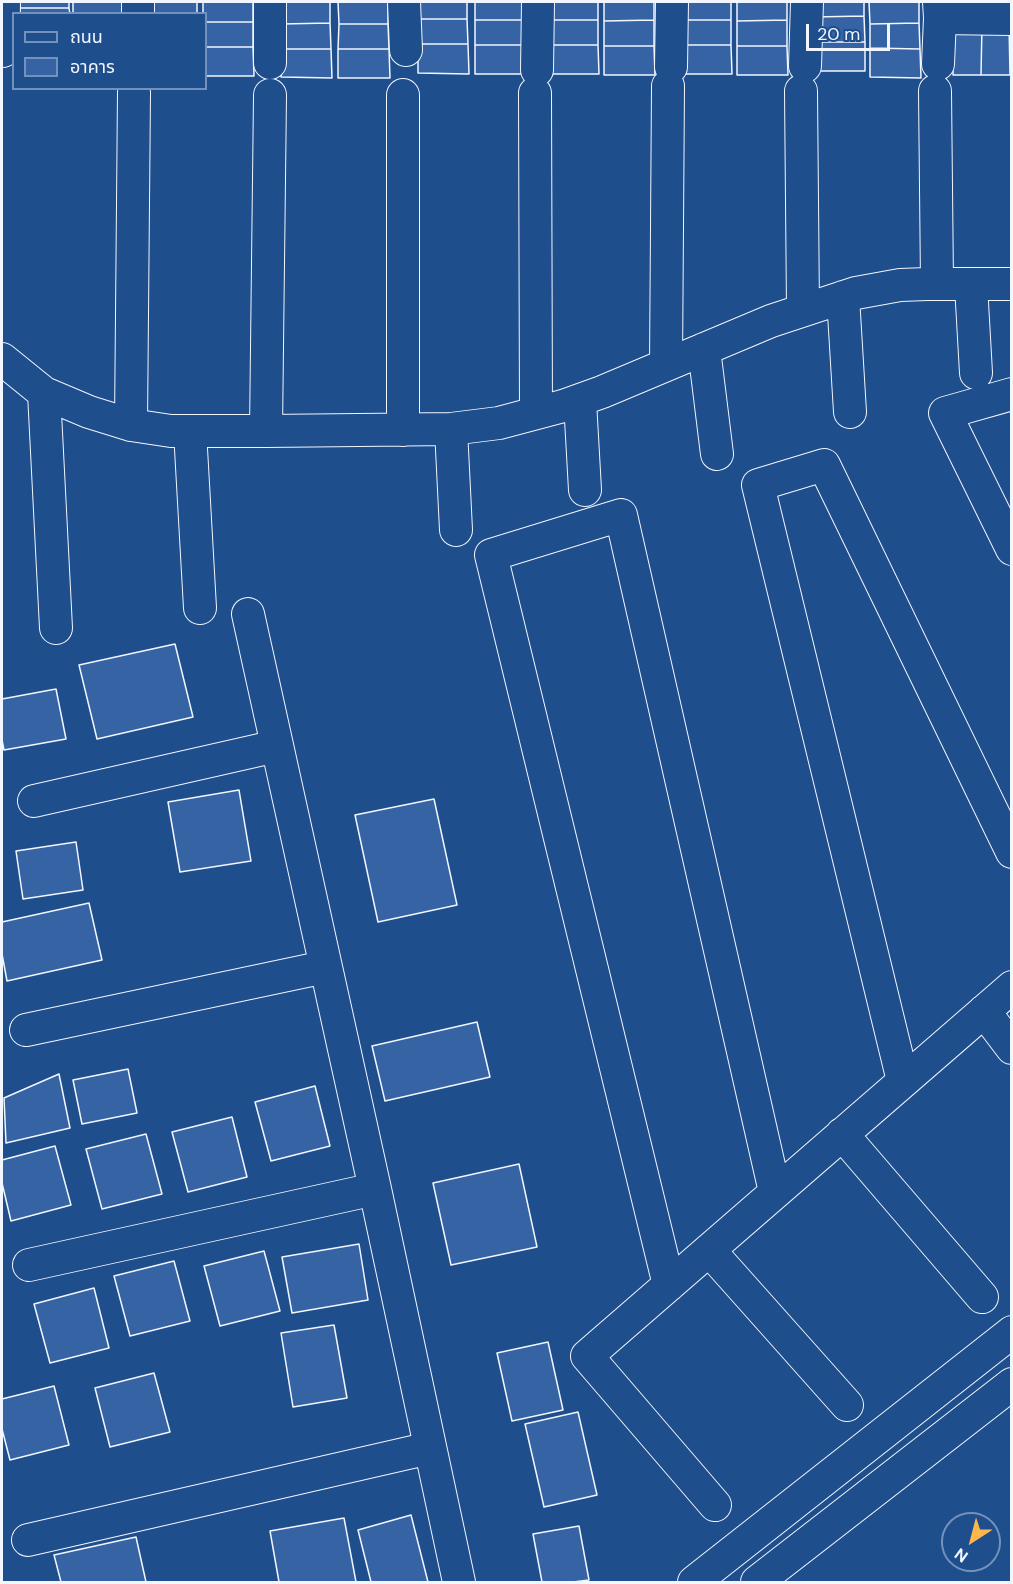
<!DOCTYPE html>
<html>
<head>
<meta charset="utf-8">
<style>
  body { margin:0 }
  #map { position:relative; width:1013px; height:1584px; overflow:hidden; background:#1f4e8c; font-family:"DM Sans","Noto Sans Thai",sans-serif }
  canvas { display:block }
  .frame { position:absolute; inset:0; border:3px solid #f2f6ff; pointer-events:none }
  .legend { position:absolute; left:12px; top:12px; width:195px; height:78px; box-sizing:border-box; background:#1f4e8c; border:2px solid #7391ba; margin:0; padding:8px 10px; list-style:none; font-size:18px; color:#f2f6ff }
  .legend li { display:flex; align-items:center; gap:12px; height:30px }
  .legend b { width:30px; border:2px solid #7391ba }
  .north { position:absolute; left:941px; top:1512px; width:60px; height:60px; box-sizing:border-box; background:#1f4e8c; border:2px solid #7391ba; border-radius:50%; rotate:216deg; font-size:16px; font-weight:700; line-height:24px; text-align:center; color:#f2f6ff }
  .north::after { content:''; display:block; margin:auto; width:21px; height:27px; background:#ffb74d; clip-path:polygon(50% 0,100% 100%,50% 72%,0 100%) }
  .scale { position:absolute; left:806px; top:24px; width:84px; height:27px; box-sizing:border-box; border:3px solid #f2f6ff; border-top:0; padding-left:8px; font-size:18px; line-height:21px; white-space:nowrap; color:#f2f6ff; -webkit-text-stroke:4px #1f4e8c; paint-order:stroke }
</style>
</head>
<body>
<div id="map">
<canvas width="1013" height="1584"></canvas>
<div class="frame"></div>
<ul class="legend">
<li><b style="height:8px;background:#1f4e8c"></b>ถนน</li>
<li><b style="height:16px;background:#3563a3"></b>อาคาร</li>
</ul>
<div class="north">N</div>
<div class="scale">20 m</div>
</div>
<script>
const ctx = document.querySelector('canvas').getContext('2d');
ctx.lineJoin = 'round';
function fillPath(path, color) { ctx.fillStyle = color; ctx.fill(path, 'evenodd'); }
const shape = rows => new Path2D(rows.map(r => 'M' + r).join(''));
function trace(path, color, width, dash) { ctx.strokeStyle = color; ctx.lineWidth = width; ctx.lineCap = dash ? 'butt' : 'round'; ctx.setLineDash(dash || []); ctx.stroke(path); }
const building = shape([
  [20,2,69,2,69,8,20,8,20,2],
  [73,2,123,2,122,14,73,14,73,2],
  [147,2,197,2,197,14,147,14,147,2],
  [203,2,253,2,253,22,206,22,206,14,203,14,203,2],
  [280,2,330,2,330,23,281,24,280,2],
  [338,2,388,2,388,24,339,24,338,2],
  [418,2,467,2,467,19,418,19,418,2],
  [475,2,525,2,525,20,475,20,475,2],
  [548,2,598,2,598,20,548,20,548,2],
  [604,2,654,2,654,20,604,21,604,2],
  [681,2,731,2,731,20,681,20,681,2],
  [737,2,787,2,787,20,737,21,737,2],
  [814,2,864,2,864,16,814,17,814,2],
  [869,2,919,2,919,23,870,24,869,2],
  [20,8,69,8,70,14,20,14,20,8],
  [864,16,865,42,815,42,814,17,864,16],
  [418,19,467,19,468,44,418,44,418,19],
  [475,20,525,20,526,45,475,45,475,20],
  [548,20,598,20,598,45,548,45,548,20],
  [654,20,654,46,604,46,604,21,654,20],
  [681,20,731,20,731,45,681,45,681,20],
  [787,20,787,46,737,46,737,21,787,20],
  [206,22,253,22,253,47,206,47,206,22],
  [330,23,331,49,281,49,281,24,330,23],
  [919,23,920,49,870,48,870,24,919,23],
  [339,24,388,24,389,49,338,49,339,24],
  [953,25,982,25,981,75,953,75,953,25],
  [982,25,1009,25,1010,75,981,75,982,25],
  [1009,25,1012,25,1012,75,1010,75,1009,25],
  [815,42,865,42,865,71,814,71,815,42],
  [418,44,468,44,469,74,418,73,418,44],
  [475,45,526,45,526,74,475,74,475,45],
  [548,45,598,45,599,74,548,74,548,45],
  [681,45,731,45,732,74,681,74,681,45],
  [604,46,654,46,655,75,604,75,604,46],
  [737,46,787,46,788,75,737,75,737,46],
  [206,47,253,47,254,76,206,76,206,47],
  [870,48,920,49,921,78,870,77,870,48],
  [281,49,331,49,332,78,281,77,281,49],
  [338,49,389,49,390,78,338,78,338,49],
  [175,644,193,717,97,739,79,665,175,644],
  [56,689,66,739,4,750,2,740,2,699,56,689],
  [239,790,251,861,180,872,168,802,239,790],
  [434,799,457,905,378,922,355,815,434,799],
  [76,842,83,890,23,899,16,851,76,842],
  [89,903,102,960,7,981,2,954,2,922,89,903],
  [477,1022,490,1077,385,1101,372,1046,477,1022],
  [128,1069,137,1113,82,1124,73,1080,128,1069],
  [59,1074,70,1128,6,1143,4,1098,59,1074],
  [315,1086,330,1146,271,1161,255,1102,315,1086],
  [232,1117,247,1177,188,1192,172,1132,232,1117],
  [146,1134,162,1194,102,1209,86,1149,146,1134],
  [55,1146,71,1205,11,1221,2,1183,2,1160,55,1146],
  [519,1164,537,1247,451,1265,433,1183,519,1164],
  [359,1244,368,1300,292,1313,282,1257,359,1244],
  [264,1251,280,1311,220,1326,204,1266,264,1251],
  [174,1261,190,1321,130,1336,114,1276,174,1261],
  [94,1288,109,1348,50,1363,34,1304,94,1288],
  [334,1325,347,1398,293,1407,281,1333,334,1325],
  [548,1342,563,1410,512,1421,497,1353,548,1342],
  [154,1373,170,1432,110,1447,95,1388,154,1373],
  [54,1386,69,1445,10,1460,2,1429,2,1399,54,1386],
  [578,1412,597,1495,544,1507,525,1424,578,1412],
  [411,1515,428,1582,371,1582,358,1530,411,1515],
  [344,1518,356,1582,279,1582,270,1531,344,1518],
  [579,1526,589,1580,573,1582,542,1582,533,1534,579,1526],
  [136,1537,146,1582,61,1582,54,1555,136,1537]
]);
const minor = shape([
  [138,2,138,14],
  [270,2,270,63],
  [404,2,406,50],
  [939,2,940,18,1012,19],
  [3,51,4,2],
  [938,64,940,18],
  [805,66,807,2],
  [671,67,672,2],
  [537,70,538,2],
  [801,91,803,310],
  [935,91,937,284],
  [535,93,536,413],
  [403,95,403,430],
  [971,285,976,373],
  [843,297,850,412],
  [704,349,717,454],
  [2,359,44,393,89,412,131,425,171,431,266,431,451,429,499,423,563,406,602,392,771,321,856,293,900,285,927,284,1012,284],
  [666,365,668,86],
  [44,393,56,628],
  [1012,394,945,413,1012,549],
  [580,401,585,490],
  [131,425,134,92],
  [451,429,456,530],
  [190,431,200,608],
  [266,431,270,95],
  [248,614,375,1189,459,1582],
  [34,801,277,746],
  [984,1011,1012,1048],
  [26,1030,325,967],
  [903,1081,758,485,824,465,1012,852],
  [842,1134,982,1297],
  [709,1250,847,1405],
  [29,1265,375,1189],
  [669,1285,491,555,621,515,775,1192],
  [715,1505,587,1356,1012,987],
  [28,1540,430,1448],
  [694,1582,1012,1332],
  [757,1582,1012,1384]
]);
fillPath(building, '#3563a3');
trace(building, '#f2f6ff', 1.5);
trace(minor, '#f2f6ff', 34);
trace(minor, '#1f4e8c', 32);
</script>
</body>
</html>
